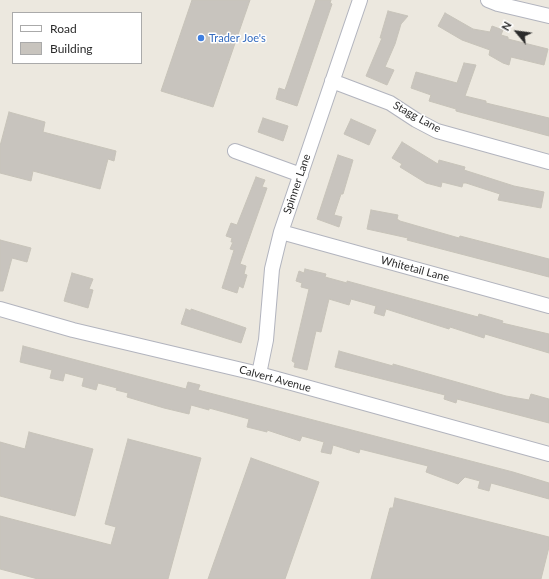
<!DOCTYPE html>
<html>
<head>
<meta charset="utf-8">
<style>
  body { margin:0 }
  #map { position:relative; width:549px; height:579px; overflow:hidden; background:#ece8df; font-family:Lato,sans-serif }
  canvas { display:block }
  .legend { position:absolute; left:12px; top:12px; width:130px; height:52px; box-sizing:border-box; background:#fff; border:1px solid #aaa; margin:0; padding:5px 7px; list-style:none; font-size:12px; color:#2b2b2b }
  .legend li { display:flex; align-items:center; gap:8px; height:20px }
  .legend b { width:20px; border:1px solid #aaa }
  .north { position:absolute; left:497px; top:12px; width:40px; height:40px; -webkit-text-stroke:3px #fff; paint-order:stroke; rotate:299deg; font-size:11px; font-weight:700; line-height:16px; text-align:center; color:#2b2b2b }
  .north::after { content:''; display:block; margin:auto; width:14px; height:18px; background:#2b2b2b; clip-path:polygon(50% 0,100% 100%,50% 72%,0 100%) }
</style>
</head>
<body>
<div id="map">
<canvas width="549" height="579"></canvas>
<ul class="legend">
<li><b style="height:5px;background:#fff"></b>Road</li>
<li><b style="height:11px;background:#c8c4be"></b>Building</li>
</ul>
<div class="north">N</div>
</div>
<script>
const ctx = document.querySelector('canvas').getContext('2d');
ctx.lineJoin = 'round';
function fillPath(path, color) { ctx.fillStyle = color; ctx.fill(path, 'evenodd'); }
const shape = rows => new Path2D(rows.map(r => 'M' + r).join(''));
function trace(path, color, width, dash) { ctx.strokeStyle = color; ctx.lineWidth = width; ctx.lineCap = dash ? 'butt' : 'round'; ctx.setLineDash(dash || []); ctx.stroke(path); }
function label(font, color, halo, rows, align = 'center') {
  ctx.font = font + ' Lato,sans-serif'; ctx.lineWidth = 3; ctx.setLineDash([]); ctx.textBaseline = 'middle'; ctx.strokeStyle = halo; ctx.fillStyle = color; for (const [text, x, y, turn = 0] of rows) {
    ctx.save(); ctx.translate(x, y); ctx.rotate((+turn || 0) * Math.PI / 180); ctx.textAlign = isNaN(turn) ? turn : align; if (halo) ctx.strokeText(text, 0, 0); ctx.fillText(text, 0, 0); ctx.restore();
  }
}
const building = shape([
  [192,0,250,0,213,107,161,91,192,0],
  [316,0,331,0,330,3,332,4,297,106,276,99,279,88,285,90,316,0],
  [388,11,408,16,401,24,395,44,385,67,394,70,387,85,366,76,382,38,380,38,388,11],
  [445,13,473,29,490,32,492,26,503,30,501,35,508,37,508,39,548,49,544,65,511,57,509,65,503,63,489,55,490,50,462,40,438,26,445,13],
  [464,63,476,65,465,96,486,101,486,103,549,118,549,136,456,111,456,109,429,101,431,95,411,88,416,72,457,83,464,63],
  [9,112,45,122,43,132,116,151,114,161,108,159,100,189,33,171,31,181,0,173,0,146,9,112],
  [263,118,288,126,283,141,258,132,263,118],
  [351,119,376,130,369,145,344,134,351,119],
  [402,142,438,164,439,160,465,167,464,170,514,186,544,192,541,208,498,200,500,194,466,183,463,183,462,187,442,182,441,187,426,183,400,167,402,164,392,158,402,142],
  [338,155,353,160,343,194,341,194,334,215,342,217,339,227,317,219,338,155],
  [256,177,265,180,262,187,267,188,240,264,246,266,244,274,247,275,243,288,239,286,237,293,222,288,234,250,230,249,233,242,231,242,232,238,226,236,231,223,237,225,256,177],
  [371,210,398,215,397,219,400,221,459,238,460,236,549,259,549,277,407,240,408,238,367,229,371,210],
  [0,240,31,248,27,262,12,258,3,291,0,291,0,240],
  [305,269,326,274,325,277,347,283,347,281,478,317,479,314,503,321,502,323,549,334,549,353,485,334,484,338,450,327,449,329,386,309,384,316,374,313,376,306,351,299,349,305,329,299,321,332,316,331,307,370,294,367,295,363,292,361,309,289,301,287,302,283,296,281,299,271,304,273,305,269],
  [72,273,93,279,89,289,93,290,88,308,64,301,72,273],
  [186,309,191,311,191,309,246,328,241,343,181,324,186,309],
  [23,346,186,389,188,382,200,385,198,390,513,472,549,483,549,499,491,483,489,491,478,488,480,481,465,477,458,484,426,472,428,466,360,449,359,453,333,445,331,454,321,452,324,442,302,436,300,441,267,430,267,432,247,427,249,419,209,408,209,410,191,405,189,414,164,408,127,397,128,393,116,390,117,388,98,383,96,390,82,386,84,378,65,373,63,381,50,378,52,370,20,362,23,346],
  [339,351,393,366,393,364,506,396,529,400,531,394,549,399,549,423,457,399,456,403,444,399,445,395,335,367,339,351],
  [29,432,93,449,75,516,0,496,0,442,25,449,29,432],
  [128,439,201,458,168,579,38,579,0,569,0,516,111,545,116,527,105,524,128,439],
  [251,458,319,482,285,579,208,579,251,458],
  [395,498,549,537,549,547,541,579,371,579,390,508,393,508,395,498]
]);
const minor = shape([
  [488,0,498,4,549,16],
  [332,81,390,103,416,120,437,131,549,162],
  [235,151,301,175],
  [281,232,549,306],
  [0,309,73,330,259,374,549,454],
  [259,374,266,340,272,269,281,232,360,0]
]);
const markers = [
  [201,38,4,"#3f7fe0"]
];
const shopNames = [
  ["Trader Joe's",209,38]
];
const streetNames = [
  ["Stagg Lane",417,117,29],
  ["Spinner Lane",297,184,-71],
  ["Whitetail Lane",415,269,15],
  ["Calvert Avenue",275,379,15]
];
fillPath(building, '#c8c4be');
trace(building, '#c7c3b9', 1);
trace(minor, '#b2b4be', 16);
trace(minor, '#fff', 14);
for (const [x, y, r, color] of markers) { const dot = new Path2D(); dot.arc(x, y, r, 0, 2 * Math.PI); ctx.fillStyle = color; ctx.fill(dot); trace(dot, '#fff', 1.5); }
label('11px', '#366cbe', '#fff', shopNames, 'left');
label('11px', '#2b2b2b', '#fff', streetNames);
</script>
</body>
</html>
